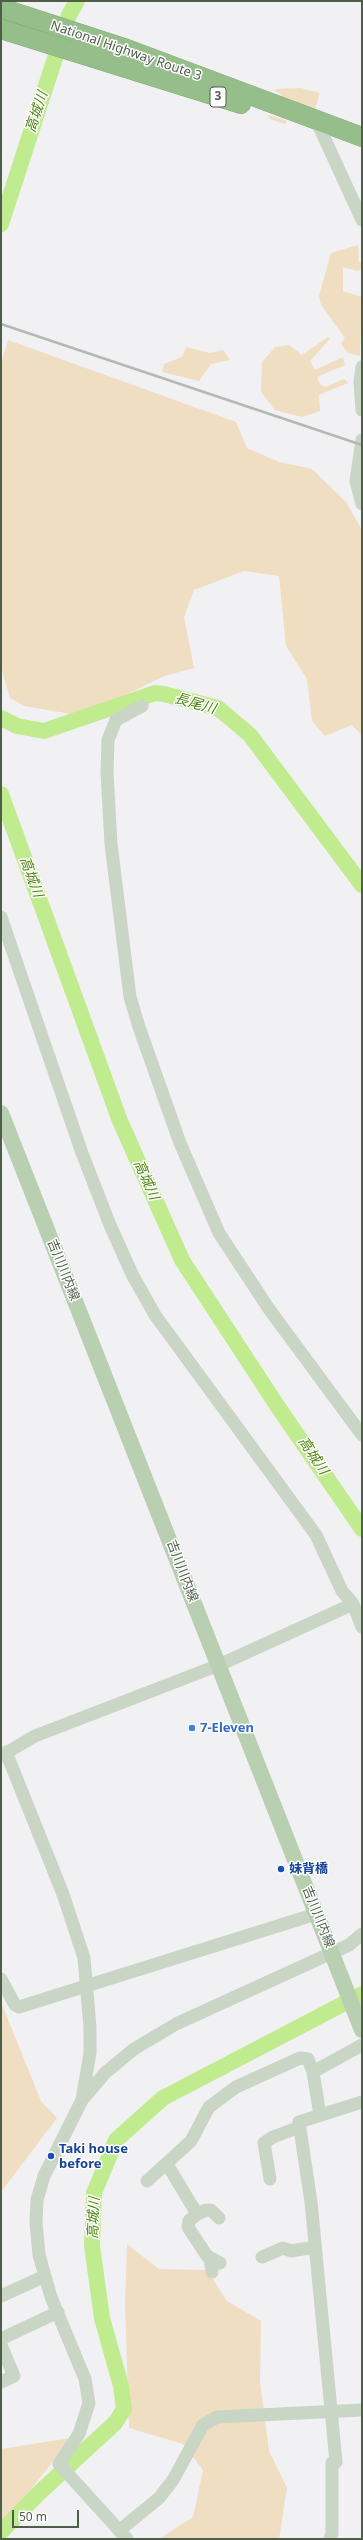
<!DOCTYPE html>
<html>
<head>
<meta charset="utf-8">
<style>
  body { margin:0 }
  #map { position:relative; width:363px; height:2540px; overflow:hidden; background:#f1f1f3; font-family:"Noto Sans",sans-serif }
  canvas { display:block }
  .frame { position:absolute; inset:0; border:2px solid #4f5e49; pointer-events:none }
  .scale { position:absolute; left:12px; top:2510px; width:67px; height:18px; box-sizing:border-box; border:2px solid #4f5e49; border-top:0; padding-left:5px; font-size:12px; line-height:14px; white-space:nowrap; color:#4f5e49; -webkit-text-stroke:3px #fff; paint-order:stroke }
</style>
</head>
<body>
<div id="map">
<canvas width="363" height="2540"></canvas>
<div class="frame"></div>
<div class="scale">50 m</div>
</div>
<script>
const ctx = document.querySelector('canvas').getContext('2d');
ctx.lineJoin = 'round';
function fillPath(path, color) { ctx.fillStyle = color; ctx.fill(path, 'evenodd'); }
const shape = rows => new Path2D(rows.map(r => 'M' + r).join(''));
function trace(path, color, width, dash) { ctx.strokeStyle = color; ctx.lineWidth = width; ctx.lineCap = dash ? 'butt' : 'round'; ctx.setLineDash(dash || []); ctx.stroke(path); }
function label(font, color, halo, rows, align = 'center') {
  ctx.font = font + ' "Noto Sans","Noto Sans JP",sans-serif'; ctx.lineWidth = 3; ctx.setLineDash([]); ctx.textBaseline = 'middle'; ctx.strokeStyle = halo; ctx.fillStyle = color; for (const [text, x, y, turn = 0] of rows) {
    ctx.save(); ctx.translate(x, y); ctx.rotate((+turn || 0) * Math.PI / 180); ctx.textAlign = isNaN(turn) ? turn : align; if (halo) ctx.strokeText(text, 0, 0); ctx.fillText(text, 0, 0); ctx.restore();
  }
}
const green = shape([
  [301,88,320,93,315,109,280,97,281,94,275,91,276,89],
  [268,115,286,120,286,123,284,124,270,119],
  [358,245,359,262,362,262,362,269,357,271,343,267,343,291,362,297,360,356,348,353,341,344,345,338,321,305,319,296,331,253],
  [328,337,330,339,310,361,315,370,343,357,345,365,317,377,320,384,325,387,344,379,348,383,319,395,320,411,302,417,275,410,261,392,262,362,275,347,289,345,302,355],
  [8,340,236,422,247,448,279,462,312,469,346,502,362,530,362,736,352,725,325,736,312,721,307,679,286,646,279,576,244,571,194,590,184,617,194,668,164,676,115,700,71,714,24,706,10,698,1,667,1,364],
  [186,347,210,353,223,350,230,360,211,364,199,381,162,372,164,364,182,357],
  [1,2002,41,2101,57,2118,1,2192],
  [127,2244,159,2269,207,2270,227,2301,261,2321,260,2381,269,2451,287,2488,279,2539,159,2539,193,2517,203,2470,183,2444,129,2428,125,2303],
  [71,2438,25,2497,1,2521,1,2449]
]);
const river = shape([
  [1,224,69,15,77,1],
  [1,718,17,726,44,731,155,693,164,694,218,708,250,735,362,885],
  [1,794,120,1121,182,1260,278,1407,362,1529],
  [1,2532,39,2493,115,2423,124,2409,121,2386,102,2318,92,2246,94,2193,116,2140,163,2098,362,1994]
]);
const minor = shape([
  [317,122,362,220],
  [362,367,360,382,362,410],
  [362,440,356,481,362,504],
  [142,706,116,720,108,740,107,773,111,844,130,997,139,1027,180,1143,219,1233,269,1309,362,1435],
  [1,917,82,1153,110,1225,132,1274,155,1315,316,1535,342,1591,353,1604,362,1627],
  [6,1752,63,1894,84,1958,90,2027,90,2053,82,2100],
  [1,1756,35,1736,219,1665,353,1604],
  [1,1979,15,2005,19,2007,316,1914],
  [313,2072,320,2115],
  [167,2164,197,2214,206,2210,211,2210,219,2218],
  [270,2179,264,2143,273,2137,300,2127],
  [147,2181,191,2141,209,2107,236,2087,300,2058,308,2059,313,2072,362,2045],
  [197,2214,189,2221,188,2227,207,2256,220,2263],
  [262,2257,283,2248,291,2251,315,2247],
  [210,2258,212,2272],
  [1,2296,45,2276],
  [1,2339,58,2312],
  [1,2345,14,2376,1,2382],
  [120,2530,159,2498,173,2480,203,2425,217,2417,362,2410],
  [127,2539,59,2464,79,2434,89,2403,85,2379,51,2297,39,2255,36,2222,37,2200,44,2176,82,2100,105,2073,134,2049,176,2024,349,1945,362,1934],
  [330,2539,332,2534,332,2463,336,2462,311,2202,299,2122,362,2102]
]);
const major = shape([
  [1,1113,362,2030]
]);
const highway = shape([
  [1,8,127,49,362,137],
  [1,29,241,104]
]);
const rail = shape([
  [1,324,362,445]
]);
const markers = [
  [192,1728,4,"#3f7fe0"],
  [281,1869,4,"#1a4fb4"],
  [51,2156,4,"#1a4fb4"]
];
const shields = [
  [218,97,16]
];
const shieldNames = [
  ["3",218,97]
];
const streetNames = [
  ["National Highway Route 3",126,51,19],
  ["吉川川内線",63,1270,68],
  ["吉川川内線",182,1571,69],
  ["吉川川内線",318,1917,68]
];
const shopNames = [
  ["7-Eleven",200,1728]
];
const transitNames = [
  ["妹背橋",289,1869],
  ["Taki house",59,2149],
  ["before",59,2164]
];
const waterNames = [
  ["高城川",37,112,-72],
  ["長尾川",195,704,16],
  ["高城川",31,877,70],
  ["高城川",146,1180,66],
  ["高城川",313,1456,56],
  ["高城川",94,2218,-87]
];
fillPath(green, '#efdec1');
trace(river, '#c0eb8f', 16);
trace(highway, '#81aa75', 20);
trace(minor, '#c9d5c5', 13);
trace(major, '#b9cfb1', 16);
trace(highway, '#96be8a', 19);
trace(rail, '#b2b9b1', 2.5);
for (const [x, y, r, color] of markers) { const dot = new Path2D(); dot.arc(x, y, r, 0, 2 * Math.PI); ctx.fillStyle = color; ctx.fill(dot); trace(dot, '#fff', 1.5); }
for (const [x, y, w] of shields) { const box = new Path2D(); box.roundRect(x - w / 2, y - 10, w, 20, 3); ctx.fillStyle = '#fff'; ctx.fill(box); trace(box, '#4f5e49', 1); }
label('bold 12px', '#4f5e49', null, shieldNames);
label('13px', '#4f5e49', '#fff', streetNames);
label('bold 13px', '#366cbe', '#fff', shopNames, 'left');
label('bold 13px', '#164399', '#fff', transitNames, 'left');
label('italic 14px', '#4e840f', '#fff', waterNames);
</script>
</body>
</html>
